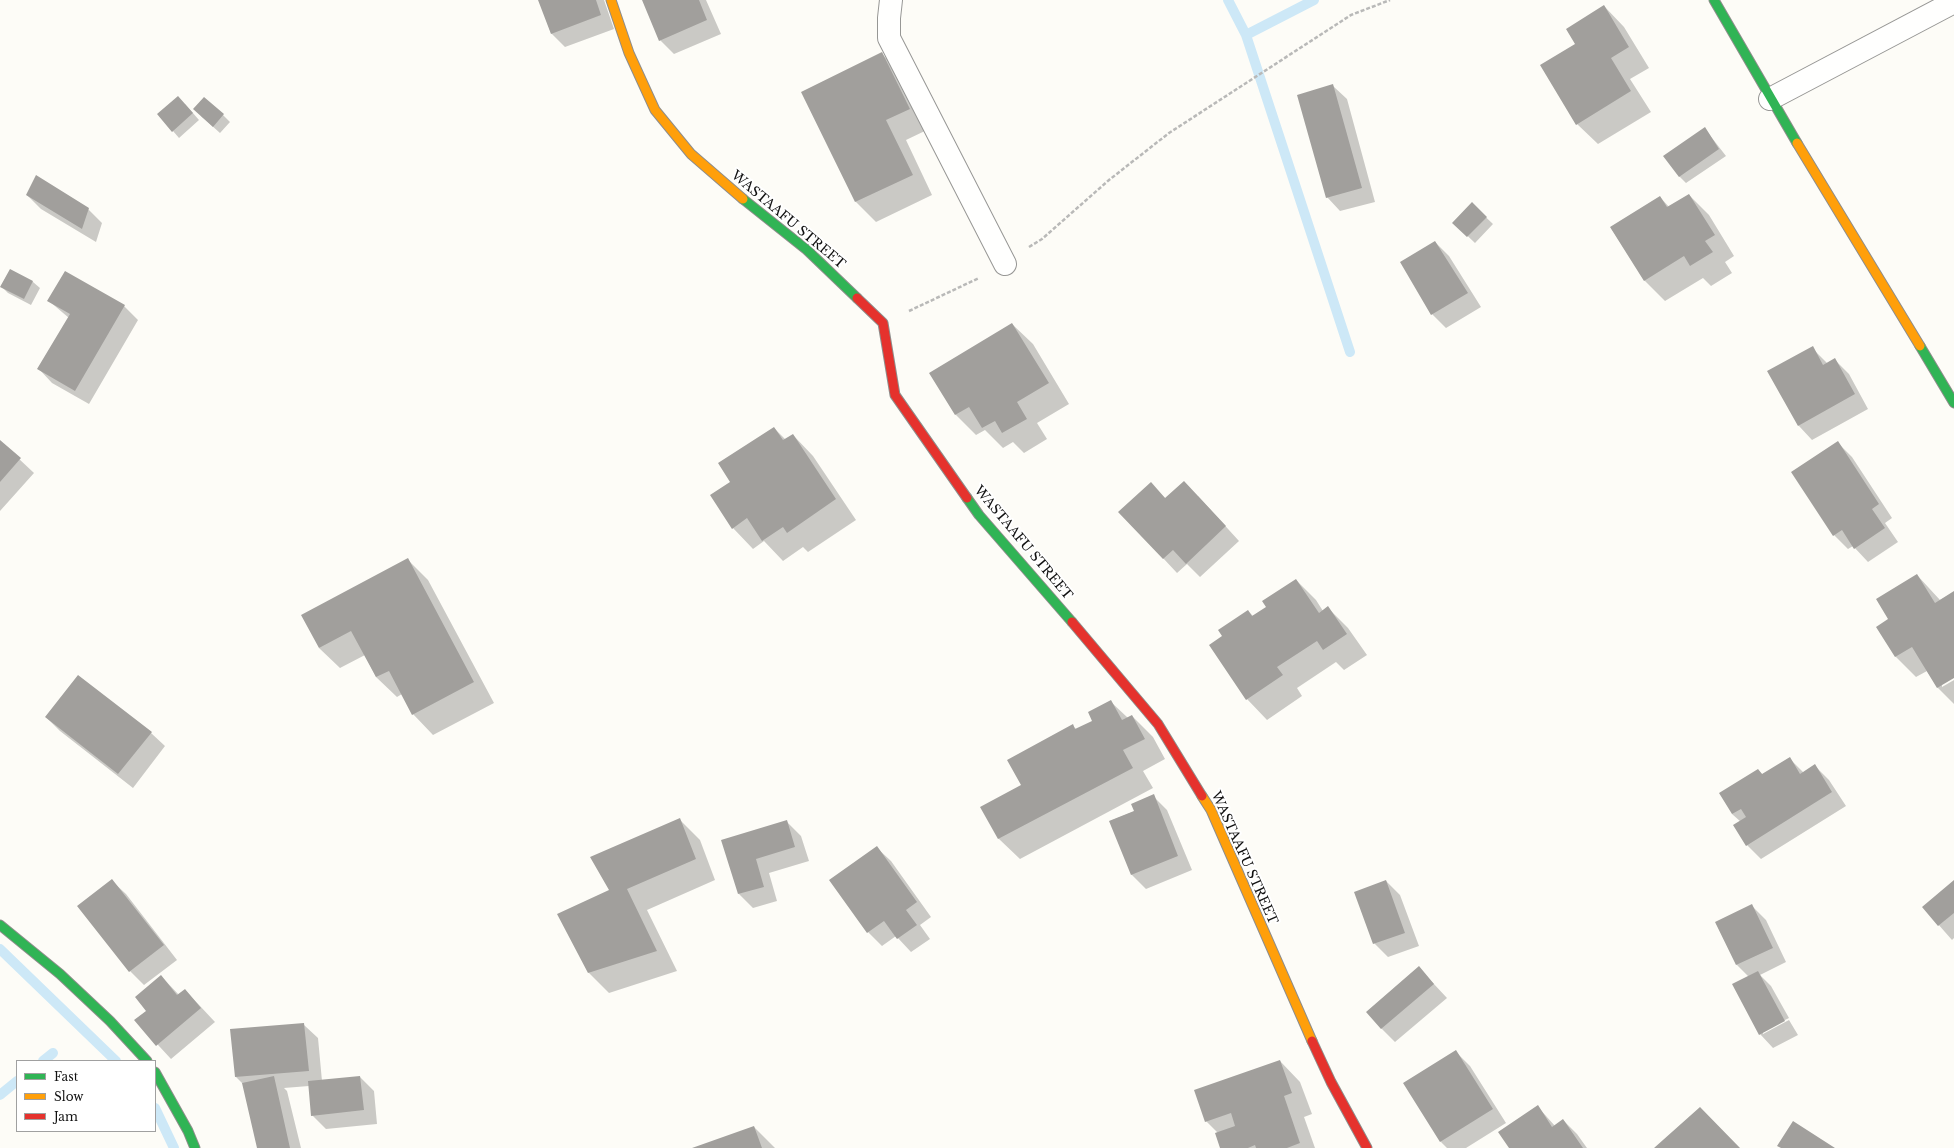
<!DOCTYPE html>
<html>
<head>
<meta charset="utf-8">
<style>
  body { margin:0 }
  #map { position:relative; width:1954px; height:1148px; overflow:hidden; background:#fdfcf7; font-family:"Libre Baskerville",serif }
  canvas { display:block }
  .legend { position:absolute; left:16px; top:1060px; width:140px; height:72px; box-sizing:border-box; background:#fff; border:1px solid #a0a0a0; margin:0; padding:5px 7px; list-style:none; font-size:12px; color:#111 }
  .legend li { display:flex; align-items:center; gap:8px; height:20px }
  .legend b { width:20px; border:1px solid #a0a0a0 }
</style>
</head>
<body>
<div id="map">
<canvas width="1954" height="1148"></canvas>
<ul class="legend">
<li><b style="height:5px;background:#30b455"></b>Fast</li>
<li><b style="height:5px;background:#ff9f0a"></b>Slow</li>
<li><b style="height:5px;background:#e5322d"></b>Jam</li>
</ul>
</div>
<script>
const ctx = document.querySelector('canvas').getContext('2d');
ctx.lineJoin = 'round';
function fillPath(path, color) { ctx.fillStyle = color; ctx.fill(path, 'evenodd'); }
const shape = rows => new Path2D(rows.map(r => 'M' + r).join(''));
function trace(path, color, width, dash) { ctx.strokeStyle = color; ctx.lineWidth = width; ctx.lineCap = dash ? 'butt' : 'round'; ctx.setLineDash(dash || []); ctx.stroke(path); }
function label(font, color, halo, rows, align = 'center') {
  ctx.font = font + ' "Libre Baskerville",serif'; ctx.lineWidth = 4; ctx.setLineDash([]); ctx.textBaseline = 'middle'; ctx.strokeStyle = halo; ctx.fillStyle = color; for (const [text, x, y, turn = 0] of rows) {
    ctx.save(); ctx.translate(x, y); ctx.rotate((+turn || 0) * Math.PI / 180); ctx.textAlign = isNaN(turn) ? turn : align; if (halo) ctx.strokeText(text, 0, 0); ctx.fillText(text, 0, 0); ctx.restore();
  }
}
const shadow = shape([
  [539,0,604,0,614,29,565,47,551,33],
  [643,0,706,0,721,34,674,54,660,40],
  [1604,6,1624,27,1649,68,1630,79,1651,112,1598,144,1577,124,1576,44],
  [882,54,902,74,929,129,906,140,932,195,876,222,856,202,803,92],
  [1333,86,1347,99,1375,202,1340,211,1327,197],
  [185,104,199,120,179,138,173,131],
  [223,115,230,122,220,133,201,116],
  [1705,129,1726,156,1686,183,1679,176],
  [27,195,88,209,102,223,96,242,41,209],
  [1689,195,1709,215,1734,256,1725,262,1732,273,1711,286,1703,278,1665,301,1645,281,1611,228,1660,197,1669,207],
  [1472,204,1493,224,1475,243,1454,223],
  [1435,242,1449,256,1481,307,1446,328,1432,314],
  [10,270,33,282,40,288,31,305,8,293,1,286],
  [49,301,124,306,138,320,89,404,52,383,39,369,69,318],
  [1012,324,1033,344,1069,404,1037,423,1047,439,1024,453,1013,442,1003,448,985,430,976,435,956,415,930,373],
  [1812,348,1828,364,1835,360,1849,374,1868,409,1812,440,1799,426],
  [774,428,786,440,793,435,813,456,856,520,808,552,803,547,783,561,764,541,753,549,733,528,732,482],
  [0,441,34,473,0,511],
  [1838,443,1852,457,1892,518,1885,523,1898,542,1868,562,1853,546,1848,549,1834,535],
  [1151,484,1166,499,1198,496,1239,541,1200,577,1187,564,1177,573,1120,512],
  [408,560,428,580,494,703,433,735,413,714,402,694,397,697,376,677,365,655,340,668,319,648],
  [1917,575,1940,600,1954,592,1954,677,1942,684,1942,687,1954,680,1954,704,1938,688,1927,671,1916,677,1896,657,1877,627,1889,620],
  [1296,580,1316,600,1323,611,1328,608,1348,628,1367,655,1344,670,1336,662,1297,688,1302,696,1267,720,1247,699,1223,636,1248,611,1253,616,1268,607],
  [1111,702,1128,718,1132,716,1153,737,1165,759,1143,771,1153,788,1020,859,999,839,982,807,1022,785,1073,726,1077,730,1093,721],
  [46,717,151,733,165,746,133,788,60,731],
  [1789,758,1804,773,1815,766,1829,780,1846,806,1761,859,1747,845,1741,822,1732,814,1758,770,1763,775],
  [1153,796,1167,810,1192,870,1146,889,1132,875,1110,821,1135,811],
  [679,819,700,840,715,880,647,910,677,971,609,993,589,973,610,890],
  [787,822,801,836,809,861,769,873,777,901,753,908,739,894,723,840],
  [877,848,891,861,931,917,920,925,930,939,911,952,896,936,882,946,868,932],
  [112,881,126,894,177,960,144,985,130,971,79,906],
  [1386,881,1400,895,1419,946,1388,957,1374,943],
  [1954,882,1954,938,1952,940,1923,907],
  [1752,906,1766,920,1786,962,1760,975,1771,986,1789,1018,1763,1031,1763,1034,1789,1020,1798,1035,1773,1048,1760,1034,1749,977,1737,965,1716,923],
  [1419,968,1447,998,1395,1042,1381,1028],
  [161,976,179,995,185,990,215,1022,171,1059,135,1020,147,1011],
  [304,1025,318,1038,322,1081,360,1077,374,1091,377,1124,326,1129,312,1115,309,1086,284,1088,287,1091,301,1148,258,1148,244,1085,236,1077,232,1030],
  [1456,1052,1470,1066,1506,1123,1466,1148,1447,1148,1441,1142],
  [1280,1061,1300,1082,1312,1114,1304,1117,1315,1148,1221,1148,1218,1133,1206,1121],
  [1538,1107,1555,1126,1563,1120,1577,1134,1587,1148,1510,1148],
  [754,1127,775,1148,694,1148]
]);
const stream = shape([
  [1228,0,1246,35,1350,352],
  [1246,35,1314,0],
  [0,949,116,1061],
  [43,1061,53,1053],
  [0,1095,17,1081],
  [155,1108,174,1148]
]);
const building = shape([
  [538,0,596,0,601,15,551,34],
  [642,0,699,0,707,20,659,41],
  [1604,5,1629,47,1611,58,1631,91,1576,125,1540,65,1575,44,1566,29],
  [882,52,910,109,886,120,913,175,855,202,801,92],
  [1333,84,1362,188,1326,198,1297,95],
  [178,96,193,113,172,132,157,114],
  [204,97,224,114,213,127,193,109],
  [1705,127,1719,149,1679,177,1663,156],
  [36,175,89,208,82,229,26,195],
  [1689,194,1715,235,1705,241,1713,252,1690,266,1684,256,1644,281,1610,227,1660,196,1667,207],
  [1472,202,1487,217,1467,237,1452,223],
  [1435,241,1468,293,1431,315,1400,262],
  [10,269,33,281,24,299,0,287],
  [65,271,125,305,75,391,37,369,70,314,47,301],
  [1012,323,1049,383,1017,402,1027,419,1002,433,995,421,982,428,969,407,955,415,929,373],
  [1813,346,1823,365,1835,358,1855,394,1798,426,1767,371],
  [774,427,783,440,793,434,836,499,787,533,783,527,762,541,747,518,732,529,710,495,730,482,718,463],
  [0,440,21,458,0,482],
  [1838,441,1879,504,1872,509,1885,528,1854,549,1842,530,1833,536,1791,472],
  [1184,481,1226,526,1186,564,1173,550,1163,559,1118,512,1151,482,1165,498],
  [408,558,474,682,412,715,389,671,376,677,351,631,319,648,301,615],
  [1917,574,1935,603,1954,591,1954,678,1937,688,1912,647,1895,657,1876,627,1888,619,1876,599],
  [1296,579,1319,613,1328,606,1347,634,1323,650,1317,641,1277,667,1283,675,1246,700,1209,645,1222,636,1218,630,1248,610,1252,616,1266,607,1262,601],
  [78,675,152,732,118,774,45,717],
  [1111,700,1122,720,1132,715,1145,739,1123,750,1133,768,998,839,980,807,1021,785,1007,760,1073,724,1075,729,1092,721,1088,712],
  [1790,757,1800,774,1815,764,1832,792,1746,846,1733,825,1746,817,1741,809,1732,814,1719,793,1758,769,1762,774],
  [1154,794,1178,856,1131,875,1109,821,1134,811,1131,804],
  [680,818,696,859,627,889,657,951,588,973,557,914,609,890,590,857],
  [787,820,795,847,756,859,764,887,738,894,721,840],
  [877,846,917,902,906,910,917,925,897,939,884,921,867,933,829,880],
  [112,879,164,945,129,972,77,906],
  [1386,880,1405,933,1373,944,1354,892],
  [1954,880,1954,913,1938,926,1922,907],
  [1752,904,1773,948,1736,965,1715,922],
  [1419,966,1434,984,1381,1029,1366,1012],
  [1758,971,1785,1021,1759,1035,1732,984],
  [161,975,177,995,185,989,201,1008,156,1046,134,1020,146,1011,135,997],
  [304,1023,309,1071,235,1077,230,1029],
  [1456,1050,1493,1109,1440,1142,1403,1083],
  [1280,1060,1292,1093,1284,1096,1300,1143,1287,1148,1256,1148,1255,1145,1248,1148,1220,1148,1215,1133,1235,1126,1231,1113,1205,1122,1194,1090],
  [274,1076,290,1148,257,1148,242,1083],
  [360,1076,364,1110,311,1116,308,1081],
  [1538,1105,1552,1127,1563,1119,1583,1148,1509,1148,1498,1132],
  [1700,1107,1740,1148,1654,1148],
  [1793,1121,1835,1148,1781,1148,1777,1146],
  [754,1126,762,1148,692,1148]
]);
const path = shape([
  [1029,247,1042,239,1109,180,1169,133,1351,15,1390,0],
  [909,311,979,278]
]);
const street = shape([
  [891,0,889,18,889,38,1005,264],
  [1770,99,1954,2]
]);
const fast = shape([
  [1714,0,1797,143],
  [743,199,807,250,857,298],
  [1920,346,1954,403],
  [967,498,979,515,1072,622],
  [0,925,60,974,110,1021,147,1061],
  [155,1072,188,1131,195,1148]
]);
const slow = shape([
  [611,0,629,53,655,110,691,154,743,199],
  [1797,143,1920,346],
  [1202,796,1211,810,1312,1041]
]);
const jam = shape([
  [857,298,883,323,895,395,967,498],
  [1072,622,1158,724,1202,796],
  [1312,1041,1331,1082,1367,1148]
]);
const streetNames = [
  ["WASTAAFU STREET",788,220,40],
  ["WASTAAFU STREET",1023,543,50],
  ["WASTAAFU STREET",1244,858,66]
];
fillPath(shadow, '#0003');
trace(stream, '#cde8f7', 10);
fillPath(building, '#a19f9c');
trace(street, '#979795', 24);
trace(fast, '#8e8d8b', 11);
trace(slow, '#8e8d8b', 11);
trace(jam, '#8e8d8b', 11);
trace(path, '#b9b9b8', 2.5, [4, 2]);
trace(street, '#fffffe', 22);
trace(fast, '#30b455', 9);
trace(slow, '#ff9f0a', 9);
trace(jam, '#e5322d', 9);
label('13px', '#111', '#fff', streetNames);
</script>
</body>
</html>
